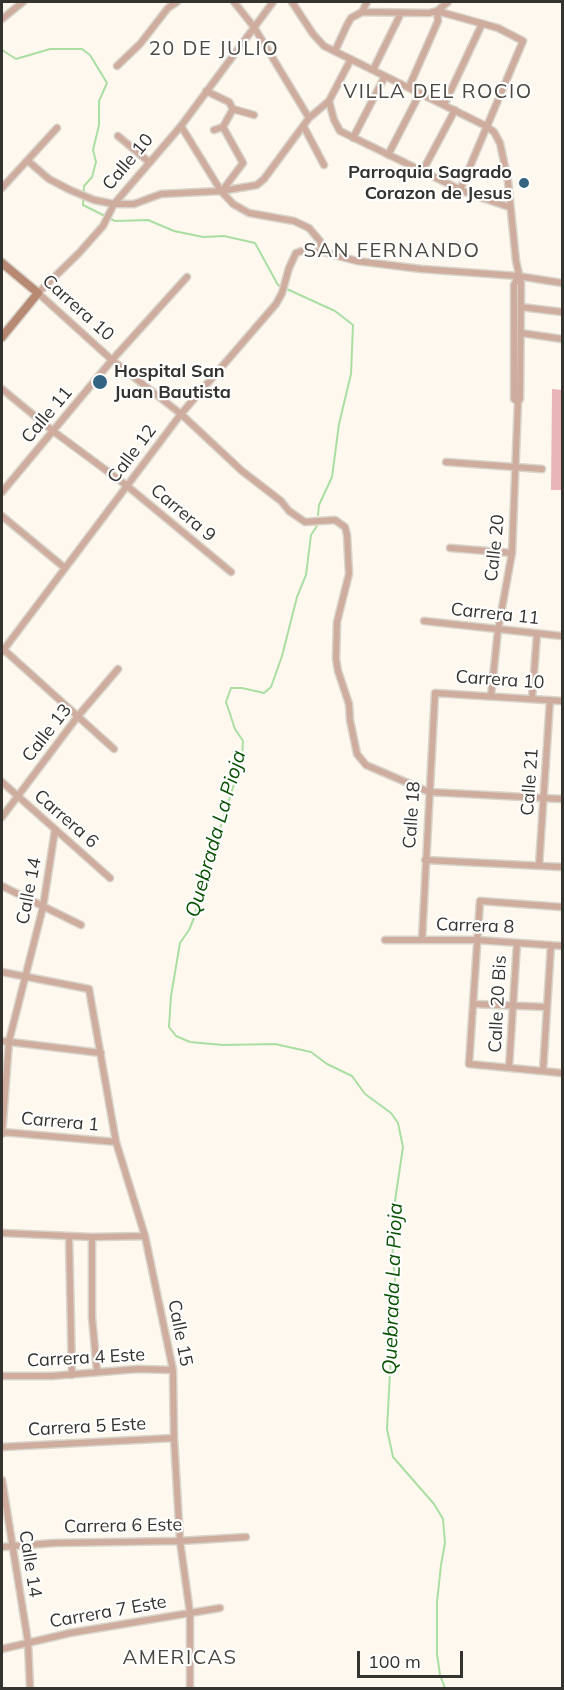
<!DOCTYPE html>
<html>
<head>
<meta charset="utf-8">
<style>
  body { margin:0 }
  #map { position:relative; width:564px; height:1690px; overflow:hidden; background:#fef8ee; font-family:Mulish,sans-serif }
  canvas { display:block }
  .frame { position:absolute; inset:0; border:3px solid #35332f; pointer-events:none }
  .scale { position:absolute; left:357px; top:1651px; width:106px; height:27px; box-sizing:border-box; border:3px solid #35332f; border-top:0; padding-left:8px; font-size:18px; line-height:21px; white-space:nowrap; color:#35332f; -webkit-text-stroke:4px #fff; paint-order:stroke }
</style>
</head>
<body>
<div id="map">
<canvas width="564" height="1690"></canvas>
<div class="frame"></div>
<div class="scale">100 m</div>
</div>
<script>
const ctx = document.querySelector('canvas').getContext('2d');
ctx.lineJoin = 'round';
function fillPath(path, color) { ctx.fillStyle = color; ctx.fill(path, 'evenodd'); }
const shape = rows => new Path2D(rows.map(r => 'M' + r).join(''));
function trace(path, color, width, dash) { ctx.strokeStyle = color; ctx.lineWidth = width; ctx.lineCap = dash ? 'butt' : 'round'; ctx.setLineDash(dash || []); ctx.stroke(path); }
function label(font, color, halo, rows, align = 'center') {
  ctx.font = font + ' Mulish,sans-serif'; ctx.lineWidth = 4.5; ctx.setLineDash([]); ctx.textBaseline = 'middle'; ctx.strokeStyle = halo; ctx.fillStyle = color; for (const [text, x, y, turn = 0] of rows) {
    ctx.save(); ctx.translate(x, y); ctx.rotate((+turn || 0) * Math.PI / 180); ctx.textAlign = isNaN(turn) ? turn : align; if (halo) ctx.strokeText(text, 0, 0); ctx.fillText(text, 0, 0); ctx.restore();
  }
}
const green = shape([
  [552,389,562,390,562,490,551,490]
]);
const stream = shape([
  [2,50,16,59,50,49,82,49,90,55,107,83,99,101,99,125,93,150,96,162,92,177,84,186,83,205,115,221,148,220,174,231,203,237,224,236,255,243,278,285,335,311,353,325,351,374,339,424,332,477,319,505,318,515],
  [317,526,311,535,306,575,297,597,282,656,271,687,264,693,242,688,231,688,226,702,235,729,243,741,242,759,201,889,194,918,189,930,180,943,171,996,169,1027,176,1036,190,1042,223,1045,275,1044,311,1052,327,1064,352,1076,365,1094,391,1113,398,1123,403,1147,391,1228,395,1280,387,1429,393,1457,434,1504,443,1519,445,1543,441,1565,437,1602,437,1654,440,1675,445,1688]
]);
const street = shape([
  [234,2,254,27,309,118],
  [273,2,181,126,114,204,103,226,79,253,38,293,112,360,181,414,242,471,281,501,289,511,305,522,335,520,345,527,347,535,349,574,337,622,336,659,338,671,349,704,350,720,357,754,366,765,429,792,562,799],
  [292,2,313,34,324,46,486,126,494,132,500,143,508,181,516,261,521,283,520,399,518,402,512,553,498,630,491,696],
  [437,11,448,2],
  [362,12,429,13,437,11,498,28,523,41,460,190],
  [2,19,23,2],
  [335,51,347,25,351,18,362,12,367,2],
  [117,66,140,44,168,8,177,2],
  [373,70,401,13],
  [409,87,438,21,437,11],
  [206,91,229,102,233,109,254,115],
  [329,101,334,120,340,131,465,192,509,207],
  [444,105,482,24],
  [181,126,221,191,233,204,249,213,294,221,309,228,320,241,323,252],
  [223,127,243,163,225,187,226,190],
  [304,127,324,165],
  [214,130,223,127,233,109],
  [118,136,149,162],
  [353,138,385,76],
  [388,155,420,93],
  [28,161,49,179,70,190,94,200,114,204,134,204,161,194,221,191,257,185,264,179,309,118,329,101,351,59],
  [422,172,455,110],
  [2,188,57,128],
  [521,307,562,312],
  [521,333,562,339],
  [2,389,53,431,126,485,231,572],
  [518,402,514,399,514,285,518,276],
  [446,462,542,469],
  [2,492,112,360,187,277],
  [2,516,65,568],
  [450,548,512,553],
  [424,621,562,636],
  [2,648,114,749],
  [2,652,181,414,276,304,282,293,289,268,296,253,302,251,323,252,357,261,421,269,518,276,562,283],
  [532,699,537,634],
  [2,782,110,878],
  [2,817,78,716,118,669],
  [425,860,562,867],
  [539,866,550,700],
  [2,886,81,925],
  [562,907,480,901,469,1064,562,1073],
  [385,940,477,940,562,946],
  [422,940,435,693,562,701],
  [2,972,89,989,116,1142,145,1236,173,1370,174,1438,180,1541,190,1613,190,1688],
  [473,1004,547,1007],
  [2,1041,101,1053],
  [509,1068,517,943],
  [543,1071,551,945],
  [2,1132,116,1142],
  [2,1134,9,1041,43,907,55,830],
  [2,1233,92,1237,145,1236],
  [69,1236,72,1375],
  [92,1237,92,1317,97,1371],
  [2,1376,52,1376,138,1369,173,1370],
  [2,1447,174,1438],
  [2,1480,28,1642,30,1688],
  [2,1547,54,1543,180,1541,246,1537],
  [2,1649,70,1633,220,1608]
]);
const secondary = shape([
  [2,263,38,293,2,337]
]);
const markers = [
  [524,183,6,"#336583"],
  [100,382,8,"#336583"]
];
const streetNames = [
  ["Calle 10",128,162,-50],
  ["Carrera 10",78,308,42],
  ["Calle 11",47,415,-50],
  ["Calle 12",132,454,-53],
  ["Carrera 9",183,513,40],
  ["Calle 20",495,548,-84],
  ["Carrera 11",495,614,6],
  ["Carrera 10",500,680,4],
  ["Calle 13",47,733,-52],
  ["Calle 21",530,782,-86],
  ["Calle 18",412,815,-86],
  ["Carrera 6",66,819,41],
  ["Calle 14",29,891,-79],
  ["Carrera 8",475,926,2],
  ["Calle 20 Bis",498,1004,-87],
  ["Carrera 1",60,1122,5],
  ["Calle 15",180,1333,79],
  ["Carrera 4 Este",86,1358,-3],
  ["Carrera 5 Este",87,1427,-3],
  ["Carrera 6 Este",123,1526,-1],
  ["Calle 14",30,1564,81],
  ["Carrera 7 Este",108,1612,-10]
];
const poiNames = [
  ["Parroquia Sagrado",512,173],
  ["Corazon de Jesus",512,194],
  ["Hospital San",114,372,"left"],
  ["Juan Bautista",114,393,"left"]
];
const neighbourhoodNames = [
  ["20 DE JULIO",214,49],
  ["VILLA DEL ROCIO",438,92],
  ["SAN FERNANDO",392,251],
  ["AMERICAS",180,1658]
];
const waterNames = [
  ["Quebrada La Pioja",216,834,-74],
  ["Quebrada La Pioja",393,1289,-88]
];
fillPath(green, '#eab5b8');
trace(stream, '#aadea2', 2);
trace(street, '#dad5cc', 9);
trace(secondary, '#dad5cc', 11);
trace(street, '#cead9e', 6);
trace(secondary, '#b78872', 8);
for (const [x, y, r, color] of markers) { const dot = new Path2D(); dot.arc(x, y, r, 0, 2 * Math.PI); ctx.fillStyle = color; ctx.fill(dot); trace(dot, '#fff', 2); }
label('18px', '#35332f', '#fff', streetNames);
label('bold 18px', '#35332f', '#fff', poiNames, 'right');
ctx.letterSpacing = '1.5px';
label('20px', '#4c473f', '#fff', neighbourhoodNames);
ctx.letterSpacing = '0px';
label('italic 20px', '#075100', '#fff', waterNames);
</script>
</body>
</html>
